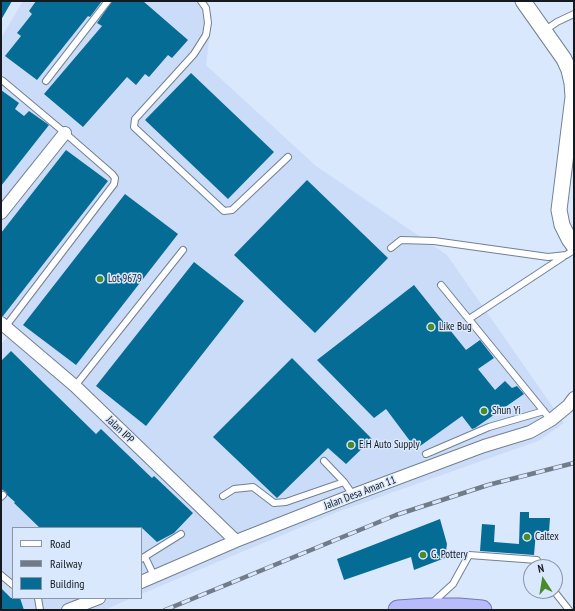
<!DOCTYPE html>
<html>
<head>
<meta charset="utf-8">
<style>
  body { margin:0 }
  #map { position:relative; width:575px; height:611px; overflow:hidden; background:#dae8fd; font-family:"PT Sans Narrow",sans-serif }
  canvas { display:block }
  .frame { position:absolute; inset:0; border:2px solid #151a21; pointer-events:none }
  .legend { position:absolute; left:12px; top:527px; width:130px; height:72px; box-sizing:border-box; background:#dae8fd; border:1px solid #8b96a5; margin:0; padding:5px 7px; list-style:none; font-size:12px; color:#151a21 }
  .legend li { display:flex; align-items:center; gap:8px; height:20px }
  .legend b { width:20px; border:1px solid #8b96a5 }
  .north { position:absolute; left:523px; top:559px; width:40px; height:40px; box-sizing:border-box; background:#dae8fd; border:1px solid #8b96a5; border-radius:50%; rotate:348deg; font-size:11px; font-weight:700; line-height:16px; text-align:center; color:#151a21 }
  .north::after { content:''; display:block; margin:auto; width:14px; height:18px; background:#498a2c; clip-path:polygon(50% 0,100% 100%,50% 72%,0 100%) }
</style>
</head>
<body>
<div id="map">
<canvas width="575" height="611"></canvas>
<div class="frame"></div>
<ul class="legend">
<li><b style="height:5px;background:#fff"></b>Road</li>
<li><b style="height:5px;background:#727b89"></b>Railway</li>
<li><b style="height:11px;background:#056d95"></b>Building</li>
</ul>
<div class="north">N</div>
</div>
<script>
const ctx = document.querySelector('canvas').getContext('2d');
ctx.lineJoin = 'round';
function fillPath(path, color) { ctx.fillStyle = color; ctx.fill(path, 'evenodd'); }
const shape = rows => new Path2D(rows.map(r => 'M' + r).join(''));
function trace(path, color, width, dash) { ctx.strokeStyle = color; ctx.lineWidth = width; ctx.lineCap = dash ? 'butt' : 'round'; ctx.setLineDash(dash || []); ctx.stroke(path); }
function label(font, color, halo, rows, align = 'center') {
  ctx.font = font + ' "PT Sans Narrow",sans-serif'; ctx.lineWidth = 3; ctx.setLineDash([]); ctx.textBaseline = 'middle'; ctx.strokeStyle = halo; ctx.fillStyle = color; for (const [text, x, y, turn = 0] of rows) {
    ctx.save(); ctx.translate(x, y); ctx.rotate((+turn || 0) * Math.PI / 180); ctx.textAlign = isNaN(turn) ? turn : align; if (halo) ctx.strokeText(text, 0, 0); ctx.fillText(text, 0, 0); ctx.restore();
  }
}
const built = shape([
  [23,1,207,1,212,16,206,65,316,166,447,255,564,423,538,441,340,511,141,594,141,528,13,528,13,598,132,598,104,610,1,610,1,344,8,337,1,332,1,38]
]);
const building = shape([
  [1,1,12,1,1,20],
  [36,1,102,1,90,17,88,16,37,80,5,56,21,36,17,33,32,14,29,11],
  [112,1,143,1,188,40,172,58,168,55,149,77,145,74,136,85,127,77,83,127,44,94,102,26,97,23],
  [191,73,274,152,228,199,145,120],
  [1,90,19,103,15,109,24,116,29,111,49,125,1,186],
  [66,150,108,181,3,316,1,316,1,233],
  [307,180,388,258,315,333,234,255],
  [125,194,178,234,76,365,23,325],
  [194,262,244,301,146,426,96,386],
  [414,285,466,350,480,340,494,358,478,369,495,390,505,381,512,388,517,386,524,394,475,428,472,429,462,416,416,449,386,409,374,418,317,360],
  [11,351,96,434,101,429,152,478,154,476,193,513,174,533,157,542,142,528,40,528,14,503,15,502,7,495,6,492,1,489,1,361],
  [292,358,372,439,346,464,328,448,277,498,213,437],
  [520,512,529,512,529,518,550,518,549,532,536,532,534,555,480,551,482,524,495,525,494,542,519,544],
  [440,519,447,544,445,558,414,570,411,557,344,580,337,559],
  [1,588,11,598,20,598,24,610,1,610]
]);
const service = shape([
  [201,1,206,8,208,23,206,35,194,54,135,119,134,127,224,211,232,210,288,157],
  [544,31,557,22,574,14],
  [1,80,3,81,65,133,112,174,115,178,114,184,6,326],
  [46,81,108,1],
  [391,248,401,240,434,241,548,257,566,255,574,250],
  [441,285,551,420],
  [469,319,563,257],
  [75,386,183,250],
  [426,454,489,427,544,411],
  [324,461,344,482,353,495],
  [223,496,234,489,253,487,274,503,286,502,344,482],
  [1,497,3,495],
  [145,557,154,576],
  [141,559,181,534],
  [1,575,13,585],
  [554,591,569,610],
  [38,598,40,610],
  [431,604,453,584,469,555,537,560,540,567]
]);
const minor = shape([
  [1,213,65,133],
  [1,323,75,386,236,541],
  [141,582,236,541,353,495,484,446,530,432,551,420,568,406,574,398],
  [68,610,99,598]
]);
const tertiary = shape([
  [523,1,564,59,569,70,572,83,573,97,559,210,562,225,569,239,574,246]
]);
const trunk = shape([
  [398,610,427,608,459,608,482,610]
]);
const rail = shape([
  [165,610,396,515,488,485,574,463]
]);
const markers = [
  [100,279,4,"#498a2c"],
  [431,327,4,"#498a2c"],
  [484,411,4,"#498a2c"],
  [351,445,4,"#498a2c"],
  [527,537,4,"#498a2c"],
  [423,555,4,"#498a2c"]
];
const poiNames = [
  ["Lot 9679",108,279],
  ["Like Bug",439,327],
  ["Shun Yi",492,411],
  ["E.H Auto Supply",359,445],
  ["Caltex",535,537],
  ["G. Pottery",431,555]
];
const streetNames = [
  ["Jalan IPP",120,430,44],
  ["Jalan Desa Aman 11",360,493,-21]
];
fillPath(built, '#cadcf7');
fillPath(building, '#056d95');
trace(service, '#738092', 8);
trace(minor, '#738092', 14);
trace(tertiary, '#738092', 17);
trace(trunk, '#7378af', 21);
trace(service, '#fff', 6);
trace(minor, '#fff', 12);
trace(tertiary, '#fff', 15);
trace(trunk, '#b8bbfc', 19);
trace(rail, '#727b89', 4.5);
trace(rail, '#dae8fd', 3, [9]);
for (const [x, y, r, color] of markers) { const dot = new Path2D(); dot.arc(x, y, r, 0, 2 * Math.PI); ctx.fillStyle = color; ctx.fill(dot); trace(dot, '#dae8fd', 1.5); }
label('11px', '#151a21', '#dae8fd', poiNames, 'left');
label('11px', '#151a21', '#dae8fd', streetNames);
</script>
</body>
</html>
